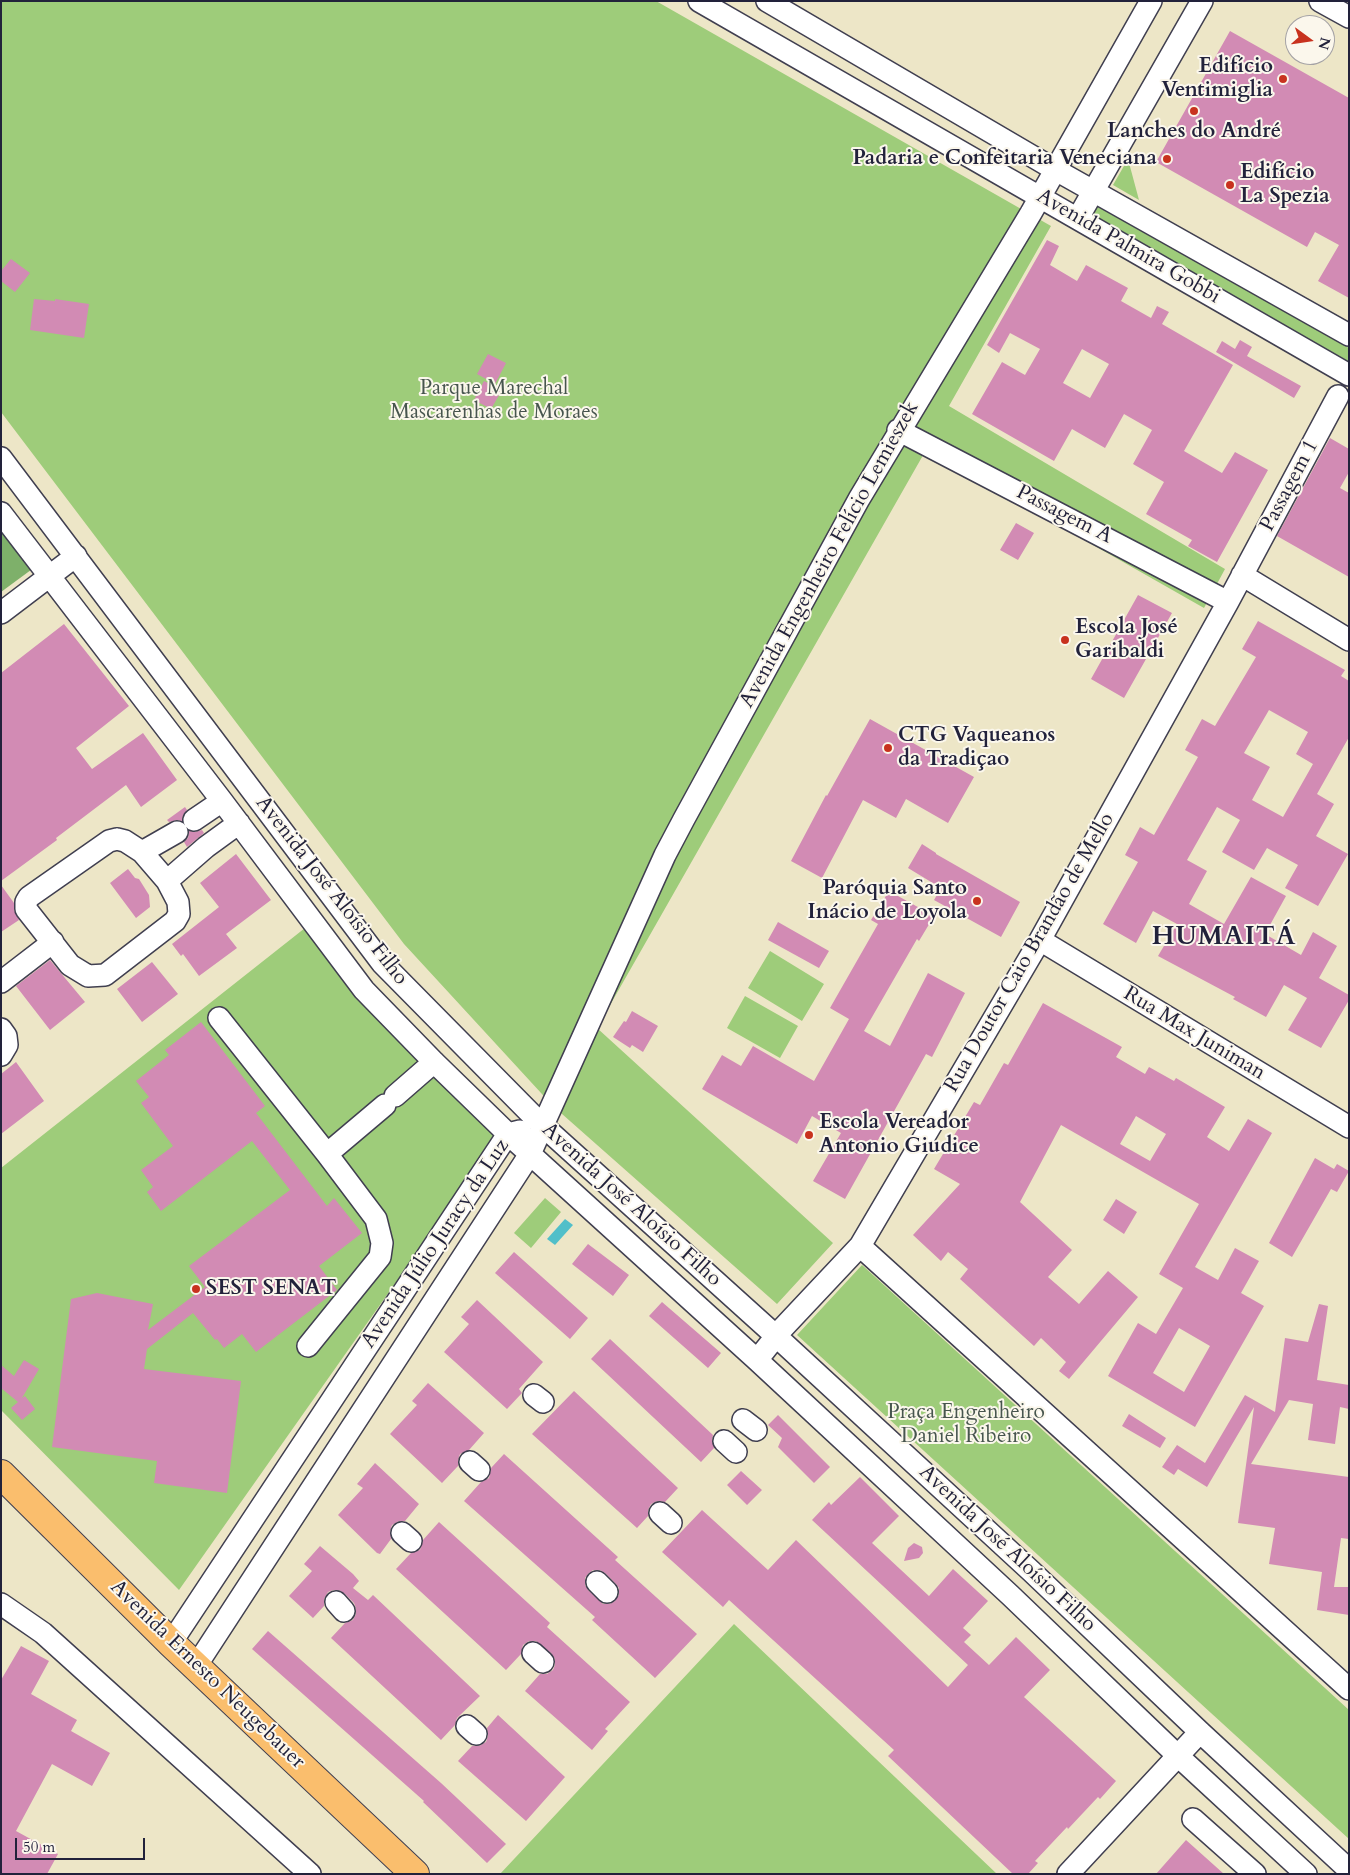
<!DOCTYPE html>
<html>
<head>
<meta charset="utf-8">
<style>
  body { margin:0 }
  #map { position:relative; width:1350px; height:1875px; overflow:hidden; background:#ede6c7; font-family:Cardo,serif }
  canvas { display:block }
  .frame { position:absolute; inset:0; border:2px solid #22223b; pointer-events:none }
  .north { position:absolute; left:1285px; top:15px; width:50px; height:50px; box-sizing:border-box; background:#fbf7ec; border:1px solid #a4a2a5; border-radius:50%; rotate:104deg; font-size:14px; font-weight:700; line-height:20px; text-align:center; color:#22223b }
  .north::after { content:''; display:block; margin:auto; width:18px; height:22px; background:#c8321e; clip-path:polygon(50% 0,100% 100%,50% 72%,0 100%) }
  .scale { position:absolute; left:15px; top:1838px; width:130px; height:22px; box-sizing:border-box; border:2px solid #22223b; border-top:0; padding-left:6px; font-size:15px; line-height:18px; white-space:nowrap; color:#22223b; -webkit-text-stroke:4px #fbf7ec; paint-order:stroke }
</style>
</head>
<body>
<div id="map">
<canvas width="1350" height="1875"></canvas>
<div class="frame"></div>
<div class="north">N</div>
<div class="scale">50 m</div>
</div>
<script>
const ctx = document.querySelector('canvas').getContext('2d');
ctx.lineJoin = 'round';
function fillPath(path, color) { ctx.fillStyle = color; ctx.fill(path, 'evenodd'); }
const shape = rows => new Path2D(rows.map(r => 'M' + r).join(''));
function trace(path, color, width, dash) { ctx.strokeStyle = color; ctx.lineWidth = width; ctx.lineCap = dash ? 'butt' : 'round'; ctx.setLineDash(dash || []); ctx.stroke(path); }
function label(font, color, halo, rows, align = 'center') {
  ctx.font = font + ' Cardo,serif'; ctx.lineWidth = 4; ctx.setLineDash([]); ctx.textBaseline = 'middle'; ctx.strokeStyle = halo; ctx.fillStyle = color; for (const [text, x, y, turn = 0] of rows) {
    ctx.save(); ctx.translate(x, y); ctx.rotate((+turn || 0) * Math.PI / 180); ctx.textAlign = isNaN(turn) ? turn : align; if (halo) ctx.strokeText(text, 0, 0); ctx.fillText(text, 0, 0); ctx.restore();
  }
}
const green = shape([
  [1,1,656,1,1051,226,949,406,1225,569,1204,608,926,450,597,1028,833,1243,777,1304,553,1106,404,944,1,412],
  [1128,159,1139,200,1113,185],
  [1098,204,1349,348,1349,362,1092,214],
  [305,928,499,1136,179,1590,1,1410,1,1168],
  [770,951,824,984,802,1021,748,988],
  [745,996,798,1026,780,1058,727,1028],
  [545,1198,561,1212,531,1248,514,1233],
  [862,1265,1349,1710,1349,1839,797,1335],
  [734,1624,997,1874,500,1874]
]);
const forest = shape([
  [1,523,35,567,1,592]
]);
const water = shape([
  [565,1219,573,1225,555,1245,547,1239]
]);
const building = shape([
  [1230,31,1349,98,1349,298,1318,281,1339,245,1315,232,1307,247,1156,162],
  [1047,240,1059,246,1050,265,1077,281,1086,265,1128,288,1121,301,1151,318,1157,306,1169,312,1162,324,1233,365,1184,451,1222,473,1235,452,1268,470,1217,562,1188,546,1192,540,1146,514,1164,482,1133,464,1152,430,1124,414,1105,448,1072,429,1054,461,972,414,1002,362,1025,375,1040,349,1010,333,999,353,987,345],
  [1082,349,1109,364,1090,398,1063,383],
  [11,259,30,273,15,292,1,281,1,271],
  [34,299,55,301,55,299,89,304,84,338,30,330],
  [1240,340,1252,347,1247,356,1301,386,1294,398,1216,352,1222,341,1235,349],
  [488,354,506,363,495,384,477,374],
  [484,381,502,390,491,409,474,400],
  [1330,438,1349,449,1349,472,1340,488,1349,493,1349,577,1277,536],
  [1016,523,1034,533,1018,560,1000,550],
  [1138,595,1172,613,1124,698,1091,679],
  [1258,621,1345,670,1341,676,1349,681,1349,737,1317,794,1334,804,1316,836,1348,854,1318,906,1285,888,1298,865,1267,848,1254,870,1222,852,1240,820,1217,807,1187,860,1207,871,1189,904,1224,924,1251,877,1286,896,1265,934,1301,955,1313,932,1337,946,1319,978,1349,995,1349,1000,1321,1048,1288,1030,1307,998,1284,985,1266,1017,1233,999,1235,997,1158,956,1177,924,1153,911,1136,943,1103,924,1138,862,1125,855,1140,827,1154,835,1198,757,1185,750,1202,719,1215,726,1256,657,1242,649],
  [1269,710,1308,732,1296,754,1313,764,1283,817,1252,800,1270,767,1244,753],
  [64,624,129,706,76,748,92,769,143,733,177,780,141,807,126,785,56,838,57,840,1,881,1,673],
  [870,719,974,777,948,823,906,799,896,818,863,800,822,878,791,861,826,795,827,796],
  [185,807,187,810,183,815,182,821,177,820,169,822,167,820],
  [202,830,204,833,187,847,184,842,188,838,189,831,195,832],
  [922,844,936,853,936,854,1020,902,1001,937,934,900,941,888,908,868],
  [236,854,271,900,226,934,237,948,199,976,183,954,181,956,172,944,219,907,200,883],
  [128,869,135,878,139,879,149,895,150,907,136,918,110,883],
  [1,885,14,903,14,910,19,920,1,932],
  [889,891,934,916,919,941,917,939,864,1031,890,1046,928,973,965,993,932,1057,926,1054,845,1199,813,1181,841,1133,812,1116,797,1144,702,1089,722,1055,741,1066,753,1046,814,1081,849,1019,830,1008,878,924,871,920],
  [778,922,829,951,819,968,768,940],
  [50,960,85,1002,50,1030,16,986],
  [152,962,178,994,142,1022,117,989],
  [1043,1003,1122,1047,1116,1057,1145,1074,1149,1067,1174,1081,1176,1078,1225,1107,1207,1137,1229,1151,1248,1119,1272,1133,1195,1267,1218,1280,1235,1248,1259,1261,1241,1293,1264,1306,1195,1427,1108,1376,1138,1323,1156,1334,1183,1288,1159,1274,1199,1204,1061,1125,1020,1202,1072,1250,1048,1277,1079,1304,1108,1271,1138,1297,1069,1379,1059,1371,1066,1362,1041,1338,1034,1346,960,1279,968,1269,948,1252,941,1261,913,1235,960,1184,934,1169,974,1102,980,1105,1004,1063,1008,1065],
  [1136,1116,1166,1134,1150,1161,1120,1144],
  [1179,1328,1210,1346,1184,1392,1153,1373],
  [632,1011,658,1026,643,1052,632,1045,630,1048,613,1037,624,1021,626,1022],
  [201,1022,265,1106,256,1113,327,1206,334,1198,362,1233,319,1266,337,1290,256,1352,242,1334,224,1348,217,1339,215,1340,193,1313,147,1349,144,1369,241,1381,227,1493,154,1483,157,1461,52,1447,71,1299,97,1293,153,1304,148,1330,205,1287,189,1266,290,1190,252,1141,161,1211,147,1192,153,1187,141,1170,173,1146,141,1103,149,1097,136,1081,169,1055,165,1050],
  [16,1062,44,1101,1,1134,1,1074],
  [1315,1158,1334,1169,1337,1164,1349,1171,1337,1192,1331,1189,1292,1257,1269,1243],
  [1116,1199,1137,1212,1124,1234,1103,1220],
  [588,1244,629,1275,613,1296,572,1264],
  [514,1252,588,1318,570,1339,495,1273],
  [477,1300,543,1362,519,1389,522,1393,507,1409,444,1352,469,1324,461,1317],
  [662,1302,721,1353,708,1368,649,1316],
  [1319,1304,1328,1306,1317,1380,1349,1385,1349,1409,1340,1407,1335,1444,1308,1440,1313,1404,1289,1400,1251,1464,1349,1477,1349,1539,1341,1538,1334,1587,1349,1587,1349,1615,1317,1610,1322,1572,1269,1564,1275,1528,1238,1523,1254,1407,1207,1487,1178,1469,1174,1475,1162,1467,1177,1445,1205,1463,1245,1395,1275,1412,1285,1338,1308,1342],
  [610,1339,713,1435,712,1439,714,1448,701,1462,591,1359],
  [24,1360,39,1369,22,1398,25,1396,35,1409,22,1420,11,1408,18,1402,1,1388,1,1365,14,1376],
  [428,1383,484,1433,469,1450,460,1454,458,1460,458,1466,442,1483,390,1434,417,1405,412,1401],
  [574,1391,678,1488,665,1502,657,1501,651,1504,648,1510,648,1516,637,1528,532,1434],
  [1129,1414,1166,1438,1160,1448,1122,1426],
  [778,1415,830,1467,814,1483,778,1447,782,1438,768,1425],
  [504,1454,618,1557,615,1560,697,1634,655,1678,592,1620,595,1617,464,1501,481,1482,489,1478,491,1468],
  [593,1570,600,1570,605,1573,616,1584,619,1588,619,1595,615,1601,610,1604,603,1604,588,1590,585,1585,585,1578,588,1574],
  [375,1463,419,1504,405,1521,399,1521,392,1525,390,1531,391,1539,380,1554,377,1553,338,1515,363,1488,357,1484],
  [741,1471,762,1490,747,1505,727,1485],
  [860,1477,899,1516,872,1543,929,1596,953,1569,988,1601,963,1628,971,1635,964,1642,989,1665,1016,1637,1050,1670,1024,1697,1116,1781,1100,1799,1098,1797,1068,1829,1067,1827,1035,1861,1038,1863,1028,1874,1013,1874,888,1756,894,1750,729,1600,723,1607,662,1552,702,1510,768,1570,796,1540,948,1687,968,1665,812,1520,829,1502,831,1505],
  [439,1522,550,1623,547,1627,630,1702,605,1729,608,1731,592,1750,525,1691,540,1674,547,1674,553,1670,555,1665,555,1659,551,1653,536,1641,529,1641,523,1645,521,1654,506,1670,396,1569,411,1553,420,1550,423,1540],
  [914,1543,922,1547,923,1553,919,1558,904,1561,908,1548],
  [320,1546,353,1574,359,1581,353,1588,368,1600,373,1595,480,1696,457,1718,455,1725,441,1740,331,1638,345,1623,353,1620,356,1614,356,1608,354,1603,345,1594,339,1590,333,1590,328,1592,324,1599,324,1606,313,1618,289,1596,312,1571,304,1564],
  [268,1631,441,1783,506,1844,487,1863,423,1802,424,1801,252,1649],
  [21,1646,49,1661,31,1694,77,1720,71,1731,110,1753,92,1786,52,1764,16,1831,58,1854,47,1874,1,1874,1,1680],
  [498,1715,565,1777,526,1821,458,1761,472,1746,479,1746,486,1742,488,1736,487,1728],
  [1186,1840,1224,1874,1156,1874]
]);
const minor = shape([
  [699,1,1349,375],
  [767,1,1054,169,1349,335],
  [1320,1,1349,17],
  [1078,218,1202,1],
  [898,430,1228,602],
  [1,458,382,963,542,1125,776,1336,1031,1571,1200,1732,1349,1870],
  [1,513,222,801,364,990,434,1062,508,1134,757,1360,1010,1595,1178,1756,1306,1874],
  [1242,575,1349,640],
  [1,613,76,556],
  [194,820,222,801],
  [117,839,125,841,142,852,167,881,178,902,179,914,175,921,105,975,88,976,70,965,26,909,26,902,29,897,109,841,117,839],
  [142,852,177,832],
  [167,881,206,847,239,823],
  [1040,940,1349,1127],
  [1,982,53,942],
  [219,1018,327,1154,376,1219,382,1243,380,1257,308,1346],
  [1,1029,6,1036,7,1045,1,1055],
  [395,1096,434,1062],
  [327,1154,385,1105],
  [860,1246,1349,1689],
  [757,1360,781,1330,860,1246,1040,940,1228,602,1338,396],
  [534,1395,543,1402],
  [743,1420,756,1430],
  [724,1441,736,1452],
  [470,1462,479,1470],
  [660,1513,671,1523],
  [402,1533,411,1541],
  [597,1582,607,1592],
  [336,1602,344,1611],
  [1,1604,43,1633,310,1874],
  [171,1643,508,1134,520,1131],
  [533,1653,543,1662],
  [196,1666,530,1154,665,855,684,819,859,499,1031,213,1151,1],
  [467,1726,476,1734],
  [1193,1819,1255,1874],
  [1068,1874,1200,1732]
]);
const major = shape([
  [1,1474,171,1643,415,1874]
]);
const markers = [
  [1283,79,5,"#c8321e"],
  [1194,111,5,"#c8321e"],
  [1167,159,5,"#c8321e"],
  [1230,185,5,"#c8321e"],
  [1065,640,5,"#c8321e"],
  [888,748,5,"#c8321e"],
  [977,901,5,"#c8321e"],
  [809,1135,5,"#c8321e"],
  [196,1289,5,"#c8321e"]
];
const poiNames = [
  ["Edifício",1273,67,"right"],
  ["Ventimiglia",1273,91,"right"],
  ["Lanches do André",1194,132,"center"],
  ["Padaria e Confeitaria Veneciana",1157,159,"right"],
  ["Edifício",1240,173],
  ["La Spezia",1240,197],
  ["Escola José",1075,628],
  ["Garibaldi",1075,652],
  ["CTG Vaqueanos",898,736],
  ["da Tradiçao",898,760],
  ["Paróquia Santo",967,889,"right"],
  ["Inácio de Loyola",967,913,"right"],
  ["Escola Vereador",819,1123],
  ["Antonio Giudice",819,1147],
  ["SEST SENAT",206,1289]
];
const streetNames = [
  ["Avenida Palmira Gobbi",1128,247,30],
  ["Passagem 1",1290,486,-62],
  ["Passagem A",1064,515,27],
  ["Avenida Engenheiro Felício Lemieszek",830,555,-61],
  ["Avenida José Aloísio Filho",331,891,52],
  ["Rua Doutor Caio Brandão de Mello",1030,953,-60],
  ["Rua Max Juniman",1194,1034,31],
  ["Avenida José Aloísio Filho",631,1205,42],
  ["Avenida Júlio Juracy da Luz",436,1244,-56],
  ["Avenida José Aloísio Filho",1007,1549,43],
  ["Avenida Ernesto Neugebauer",207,1675,44]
];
const parkNames = [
  ["Parque Marechal",494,389],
  ["Mascarenhas de Moraes",494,413],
  ["Praça Engenheiro",966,1413],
  ["Daniel Ribeiro",966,1437]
];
const districtNames = [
  ["HUMAITÁ",1224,938]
];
fillPath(green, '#9ecc7a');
fillPath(forest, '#7eb06a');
fillPath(water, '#51bfc9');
fillPath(building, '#d28bb4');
trace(minor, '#403f50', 24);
trace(major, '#403f50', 30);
trace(minor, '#fff', 21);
trace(major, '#fabe6d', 28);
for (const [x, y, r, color] of markers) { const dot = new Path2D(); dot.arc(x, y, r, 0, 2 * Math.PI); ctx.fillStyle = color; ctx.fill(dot); trace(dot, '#fbf7ec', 2); }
label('bold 21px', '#22223b', '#fbf7ec', poiNames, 'left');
label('21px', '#22223b', '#fbf7ec', streetNames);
label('21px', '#47554e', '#fbf7ec', parkNames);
ctx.letterSpacing = '1px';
label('bold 26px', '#22223b', '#fbf7ec', districtNames);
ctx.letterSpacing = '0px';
</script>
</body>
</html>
